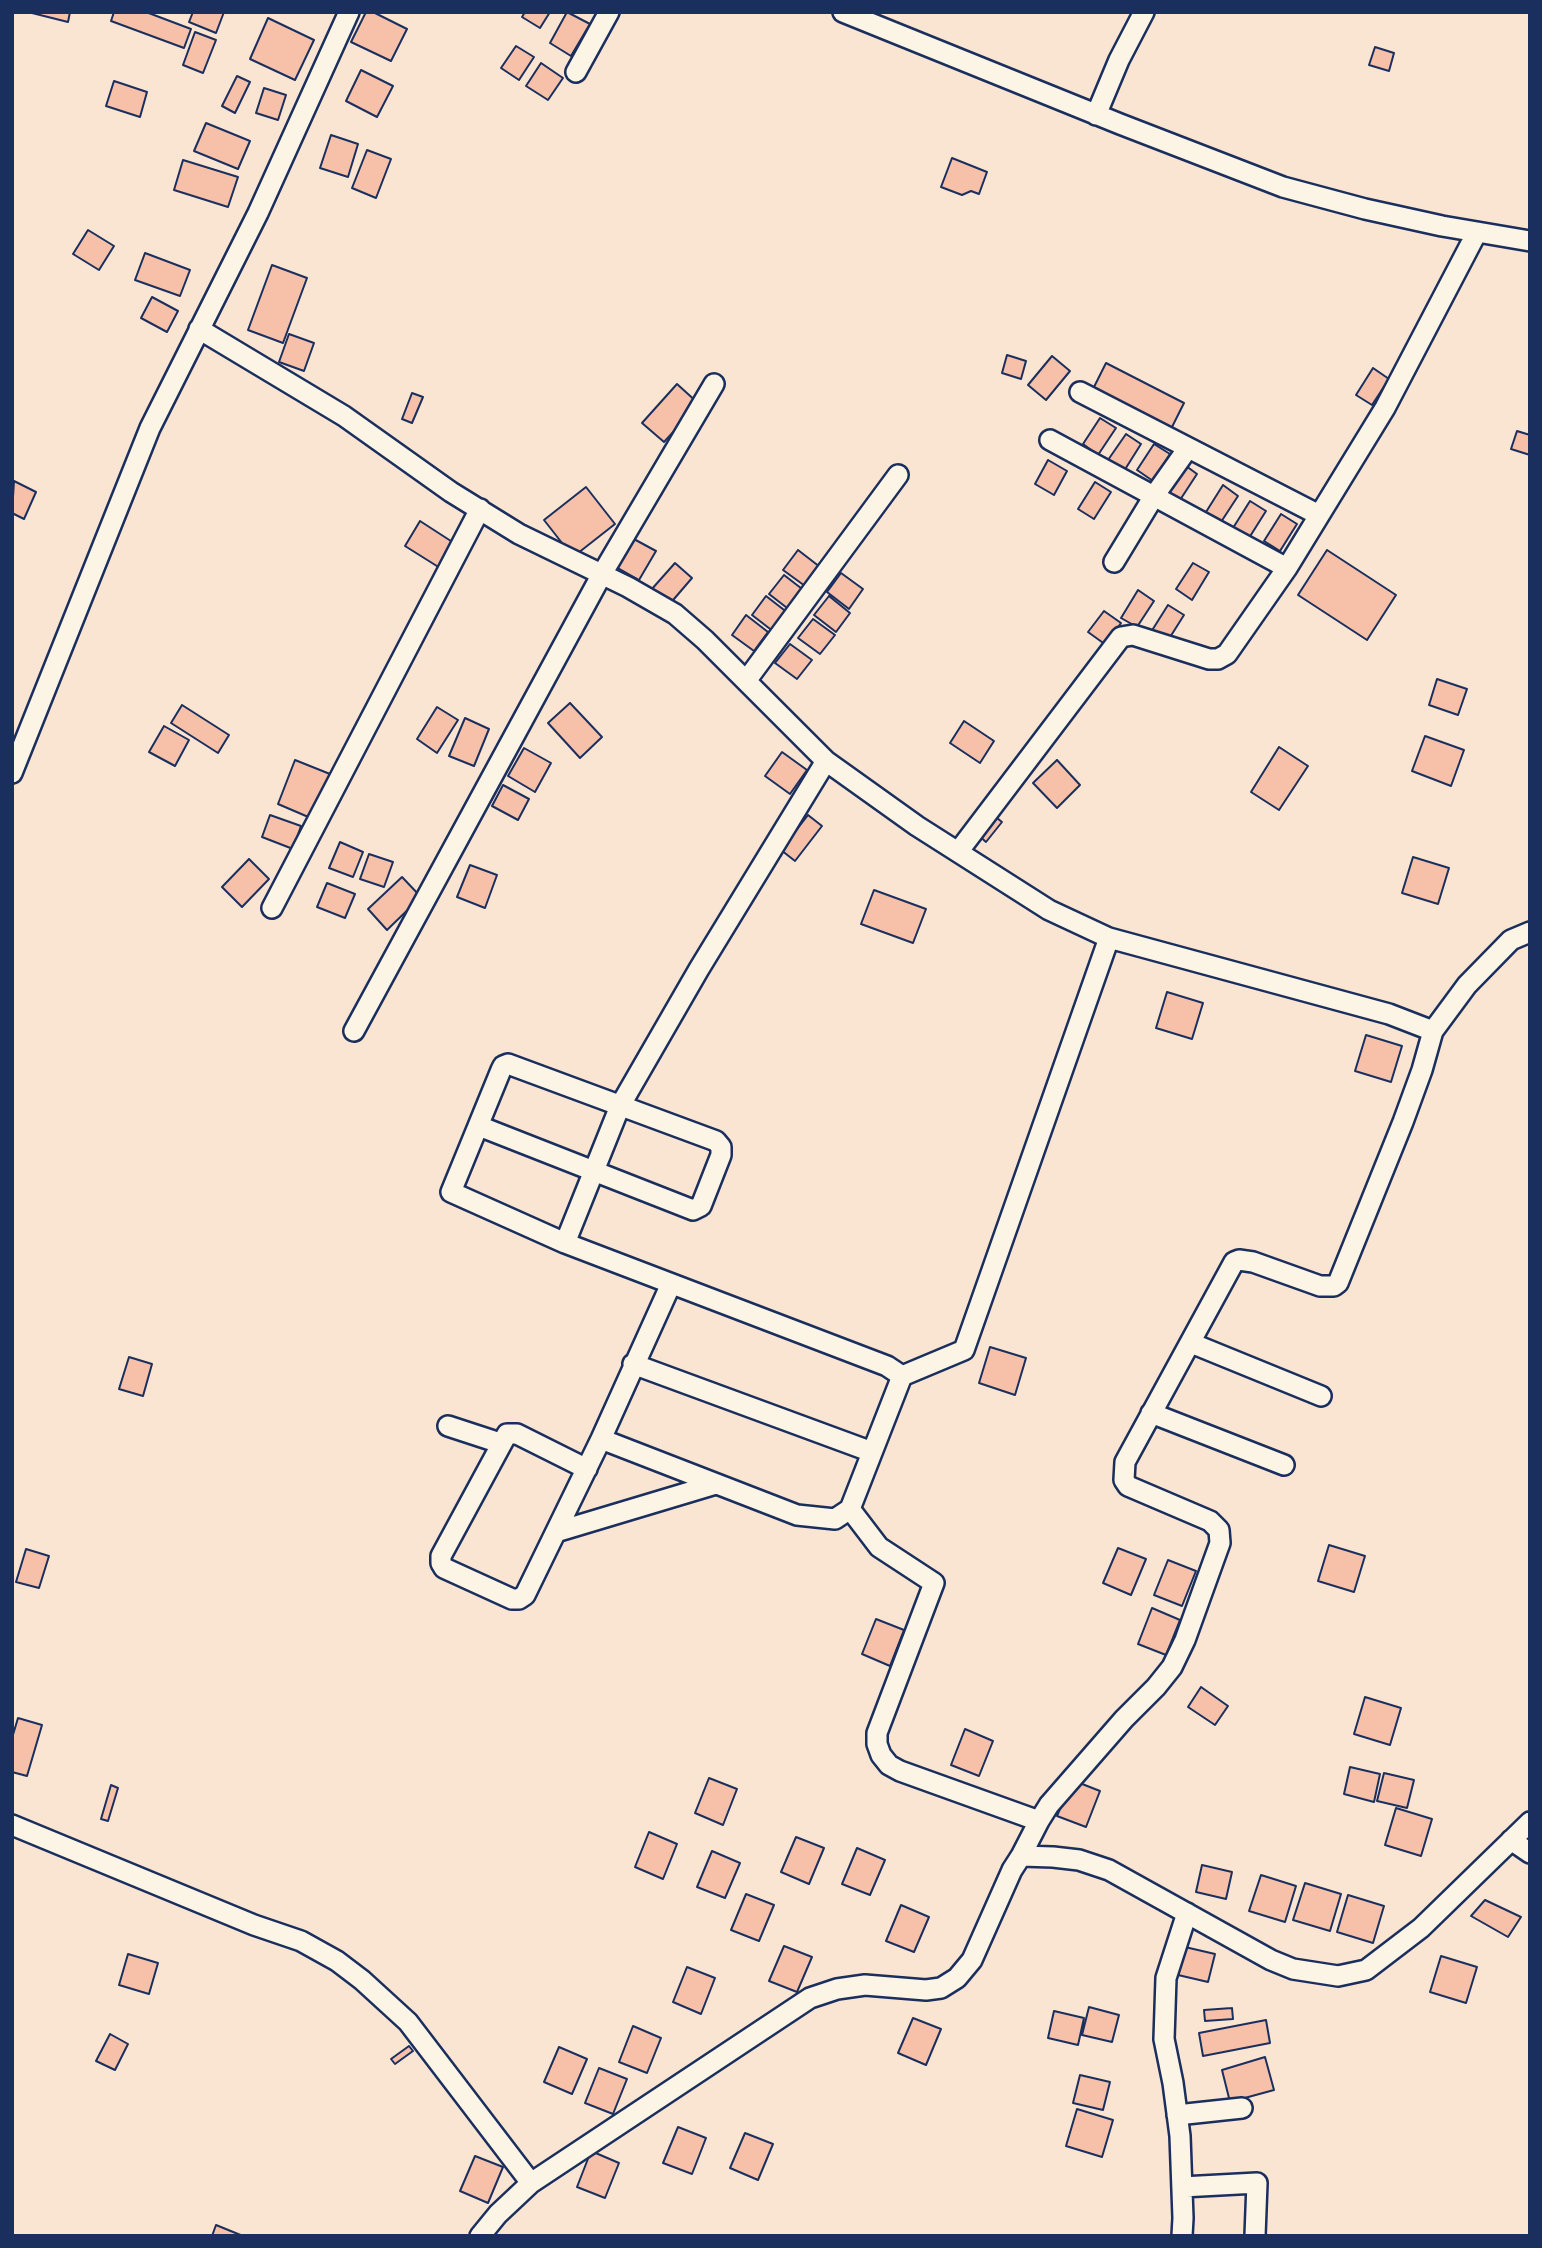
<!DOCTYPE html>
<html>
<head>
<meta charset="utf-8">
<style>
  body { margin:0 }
  #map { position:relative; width:1542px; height:2248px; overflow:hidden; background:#fae5d3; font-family:"Balsamiq Sans",sans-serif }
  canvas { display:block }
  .frame { position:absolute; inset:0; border:14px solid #1b2f5e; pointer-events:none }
</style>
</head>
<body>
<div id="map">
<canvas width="1542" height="2248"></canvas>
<div class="frame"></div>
</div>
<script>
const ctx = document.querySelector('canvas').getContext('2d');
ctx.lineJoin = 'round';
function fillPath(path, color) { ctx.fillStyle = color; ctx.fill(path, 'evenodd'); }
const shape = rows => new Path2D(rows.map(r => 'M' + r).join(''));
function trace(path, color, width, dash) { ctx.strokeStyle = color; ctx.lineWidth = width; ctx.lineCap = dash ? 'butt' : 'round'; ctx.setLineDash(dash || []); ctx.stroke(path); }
const building = shape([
  [28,12,70,12,68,22,28,12],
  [114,12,146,12,191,29,184,48,111,21,114,12],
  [193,12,224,12,216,33,189,22,193,12],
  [366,12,373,12,407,29,391,61,351,42,366,12],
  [525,12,550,12,540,28,522,17,525,12],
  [567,12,590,24,571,56,550,43,567,12],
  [268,18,314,40,295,80,250,59,268,18],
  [195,32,216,40,203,73,183,65,195,32],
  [516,46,534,57,519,80,501,68,516,46],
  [1375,47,1394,53,1389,71,1369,65,1375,47],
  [541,63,563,78,548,100,526,86,541,63],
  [361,70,393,86,377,117,346,101,361,70],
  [237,76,250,82,235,113,222,106,237,76],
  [114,81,147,92,140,117,106,106,114,81],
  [264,88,286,95,278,120,256,113,264,88],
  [206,123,250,141,238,169,194,151,206,123],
  [331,135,358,144,348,177,320,168,331,135],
  [367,150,391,159,376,198,352,188,367,150],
  [952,158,987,172,979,194,971,191,962,195,941,187,952,158],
  [183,160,238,177,228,207,174,190,183,160],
  [88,230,114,246,99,270,73,254,88,230],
  [145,253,190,270,180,296,135,280,145,253],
  [272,265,307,278,283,343,248,330,272,265],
  [152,297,178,311,167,332,141,318,152,297],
  [289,334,314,343,304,371,279,362,289,334],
  [1007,355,1026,361,1021,379,1002,373,1007,355],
  [1052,356,1070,371,1046,400,1028,385,1052,356],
  [1106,363,1184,403,1171,429,1093,389,1106,363],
  [1373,368,1389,379,1372,405,1356,395,1373,368],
  [677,384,699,404,664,442,642,423,677,384],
  [412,393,423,397,412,423,402,419,412,393],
  [1100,418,1116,428,1098,455,1083,444,1100,418],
  [1517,431,1530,435,1530,455,1511,449,1517,431],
  [1126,434,1141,444,1124,471,1108,460,1126,434],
  [1154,444,1170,454,1153,481,1137,470,1154,444],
  [1048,460,1067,471,1054,495,1035,484,1048,460],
  [1182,463,1197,474,1180,500,1165,490,1182,463],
  [14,481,36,492,24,519,12,513,14,481],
  [1095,482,1111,492,1094,519,1078,509,1095,482],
  [1223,485,1238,496,1221,522,1206,512,1223,485],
  [586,487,615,524,573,557,544,520,586,487],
  [1250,501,1266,511,1249,538,1233,528,1250,501],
  [1281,514,1297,524,1280,551,1264,541,1281,514],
  [420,521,454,543,440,568,405,546,420,521],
  [632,538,656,551,639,580,616,567,632,538],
  [798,550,820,567,805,586,783,570,798,550],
  [1327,550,1396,595,1367,640,1298,595,1327,550],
  [675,563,692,578,668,606,651,590,675,563],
  [1193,563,1209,572,1192,600,1176,589,1193,563],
  [841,573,863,589,849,609,827,592,841,573],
  [784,575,806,592,791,611,769,594,784,575],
  [1138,590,1154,601,1137,627,1121,618,1138,590],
  [766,596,788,613,774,632,752,615,766,596],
  [829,596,850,613,836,632,814,615,829,596],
  [1168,605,1184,615,1167,642,1151,632,1168,605],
  [1104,611,1121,623,1106,645,1088,632,1104,611],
  [746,615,768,632,754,651,732,635,746,615],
  [813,619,835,635,820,654,798,638,813,619],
  [790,644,812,660,797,679,775,663,790,644],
  [1437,679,1467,689,1458,715,1429,705,1437,679],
  [570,703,602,737,580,758,548,723,570,703],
  [182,705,229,735,218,753,171,723,182,705],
  [437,707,458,720,437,753,417,739,437,707],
  [465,718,489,729,474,766,449,756,465,718],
  [964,721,994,741,980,763,950,743,964,721],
  [164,726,189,740,175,766,149,752,164,726],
  [1425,736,1464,750,1451,786,1412,771,1425,736],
  [1279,747,1308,766,1279,810,1251,792,1279,747],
  [524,748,551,763,535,792,508,776,524,748],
  [782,752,807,770,790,794,765,776,782,752],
  [295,760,330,774,313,819,278,804,295,760],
  [1057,760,1080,785,1057,808,1033,783,1057,760],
  [503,785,529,799,518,820,492,806,503,785],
  [992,814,1002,822,986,842,976,833,992,814],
  [270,815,301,826,293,849,262,837,270,815],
  [808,815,822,826,795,861,781,850,808,815],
  [340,842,363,852,353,877,329,868,340,842],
  [369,854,393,862,384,887,360,879,369,854],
  [1413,857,1449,868,1438,904,1402,893,1413,857],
  [249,859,269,879,242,907,222,887,249,859],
  [470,865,497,875,485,908,457,897,470,865],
  [402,877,421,897,387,930,368,909,402,877],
  [327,883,355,894,345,918,317,907,327,883],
  [874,890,926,909,913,943,861,924,874,890],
  [1167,992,1203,1003,1192,1039,1156,1028,1167,992],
  [1366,1035,1402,1046,1391,1082,1355,1071,1366,1035],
  [990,1347,1026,1358,1015,1395,979,1383,990,1347],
  [129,1357,152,1364,143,1396,119,1389,129,1357],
  [1329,1545,1365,1556,1354,1592,1318,1581,1329,1545],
  [1118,1548,1146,1559,1131,1595,1103,1583,1118,1548],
  [26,1549,49,1556,39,1588,16,1582,26,1549],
  [1168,1560,1196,1571,1182,1606,1154,1595,1168,1560],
  [1152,1608,1180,1620,1166,1655,1138,1644,1152,1608],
  [876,1619,904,1630,890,1666,862,1654,876,1619],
  [1201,1687,1228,1706,1215,1725,1188,1707,1201,1687],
  [1365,1697,1401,1708,1390,1745,1354,1734,1365,1697],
  [18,1718,42,1725,27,1776,12,1772,12,1738,18,1718],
  [965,1729,993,1741,979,1776,951,1765,965,1729],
  [1350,1767,1380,1774,1374,1802,1344,1794,1350,1767],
  [1384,1773,1414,1780,1407,1808,1377,1801,1384,1773],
  [709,1778,737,1789,723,1825,695,1813,709,1778],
  [1072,1780,1100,1791,1086,1827,1057,1816,1072,1780],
  [111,1785,118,1788,108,1821,101,1819,111,1785],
  [1396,1808,1432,1819,1421,1856,1385,1845,1396,1808],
  [649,1832,677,1844,663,1879,635,1867,649,1832],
  [796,1837,824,1848,809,1884,781,1872,796,1837],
  [857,1848,885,1860,870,1895,842,1884,857,1848],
  [712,1851,740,1863,725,1898,697,1887,712,1851],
  [1202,1865,1232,1872,1226,1899,1196,1892,1202,1865],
  [1261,1875,1296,1886,1285,1922,1249,1911,1261,1875],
  [1305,1883,1341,1894,1330,1931,1293,1920,1305,1883],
  [746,1894,774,1905,759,1941,731,1930,746,1894],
  [1348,1895,1384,1906,1373,1943,1337,1932,1348,1895],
  [1485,1900,1521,1917,1508,1937,1471,1916,1485,1900],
  [901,1905,929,1917,914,1952,886,1941,901,1905],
  [784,1946,812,1957,797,1992,769,1981,784,1946],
  [1185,1947,1215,1954,1208,1982,1178,1975,1185,1947],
  [128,1954,158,1963,149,1994,119,1985,128,1954],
  [1441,1956,1477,1967,1466,2003,1430,1992,1441,1956],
  [687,1967,715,1978,701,2014,673,2002,687,1967],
  [1089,2007,1119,2015,1112,2042,1082,2035,1089,2007],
  [1232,2008,1233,2019,1205,2021,1204,2010,1232,2008],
  [1054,2011,1084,2018,1078,2045,1048,2038,1054,2011],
  [913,2018,941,2029,926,2065,898,2053,913,2018],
  [1266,2020,1270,2043,1203,2056,1199,2033,1266,2020],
  [633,2026,661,2038,647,2073,619,2062,633,2026],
  [110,2034,128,2044,115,2070,96,2061,110,2034],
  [409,2046,413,2051,395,2064,391,2059,409,2046],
  [559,2047,587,2059,572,2094,544,2082,559,2047],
  [1265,2057,1274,2090,1230,2102,1222,2070,1265,2057],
  [599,2068,627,2079,613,2114,585,2103,599,2068],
  [1080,2075,1110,2082,1103,2110,1073,2103,1080,2075],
  [1077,2109,1113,2120,1102,2157,1066,2146,1077,2109],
  [678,2127,706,2138,692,2174,663,2163,678,2127],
  [745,2133,773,2144,758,2180,730,2168,745,2133],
  [591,2151,619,2163,605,2198,577,2187,591,2151],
  [475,2156,503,2167,488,2203,460,2191,475,2156],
  [216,2225,243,2236,212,2236,216,2225]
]);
const street = shape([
  [843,12,1120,124,1283,187,1365,209,1442,226,1530,241],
  [576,72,609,12],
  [1096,115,1119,60,1144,12],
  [199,329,344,416,451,492,519,534,628,587,675,614,705,640,826,761,917,826,1049,910,1109,938,1389,1014,1433,1031,1422,1070,1403,1122,1338,1283,1334,1286,1320,1286,1253,1262,1239,1260,1234,1262,1125,1462,1124,1480,1128,1486,1210,1521,1219,1530,1220,1543,1185,1640,1172,1667,1156,1687,1124,1719,1049,1805,1039,1821,1021,1856],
  [1080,392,1319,515],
  [1050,440,1287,568],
  [1114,562,1154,496,1188,448],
  [746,681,898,475],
  [12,773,150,428,258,213,349,12],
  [958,852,1121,637,1133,635,1209,659,1218,659,1227,654,1287,568,1385,408,1477,232],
  [272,908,480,509],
  [354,1031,602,574,714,384],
  [1433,1031,1467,985,1511,940,1530,932],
  [479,1126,693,1210,701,1206,721,1155,721,1147,716,1141,508,1064,503,1066,501,1070,451,1192,565,1243,887,1366,902,1376],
  [565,1243,620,1106,699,969,826,761],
  [1191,1343,1321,1396],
  [633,1364,872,1452],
  [1151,1413,1284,1465],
  [448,1426,500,1443],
  [601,1439,797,1515,835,1519,850,1509],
  [587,1469,517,1434,507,1434,441,1556,441,1563,444,1568,512,1599,519,1599,525,1595,601,1439,671,1284],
  [556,1532,716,1484],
  [1039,1821,900,1771,889,1765,881,1755,877,1744,877,1733,934,1583,879,1547,850,1509,902,1376,964,1350,1109,938],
  [12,1825,254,1925,301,1941,337,1961,362,1980,408,2022,531,2183],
  [1511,1840,1530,1853],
  [1177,2115,1242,2108],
  [1182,2187,1257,2183,1255,2236],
  [480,2236,498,2214,531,2183,810,1998,837,1989,865,1985,926,1990,941,1988,957,1978,972,1960,1012,1870,1021,1856,1053,1857,1079,1860,1109,1870,1271,1960,1293,1969,1338,1976,1366,1970,1421,1928,1530,1822],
  [1182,2236,1183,2218,1180,2136,1173,2083,1164,2039,1166,1978,1187,1913]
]);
fillPath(building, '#f6c1a8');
trace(building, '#1b2f5e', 2);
trace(street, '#1b2f5e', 24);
trace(street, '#fcf5e5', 19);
</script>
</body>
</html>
